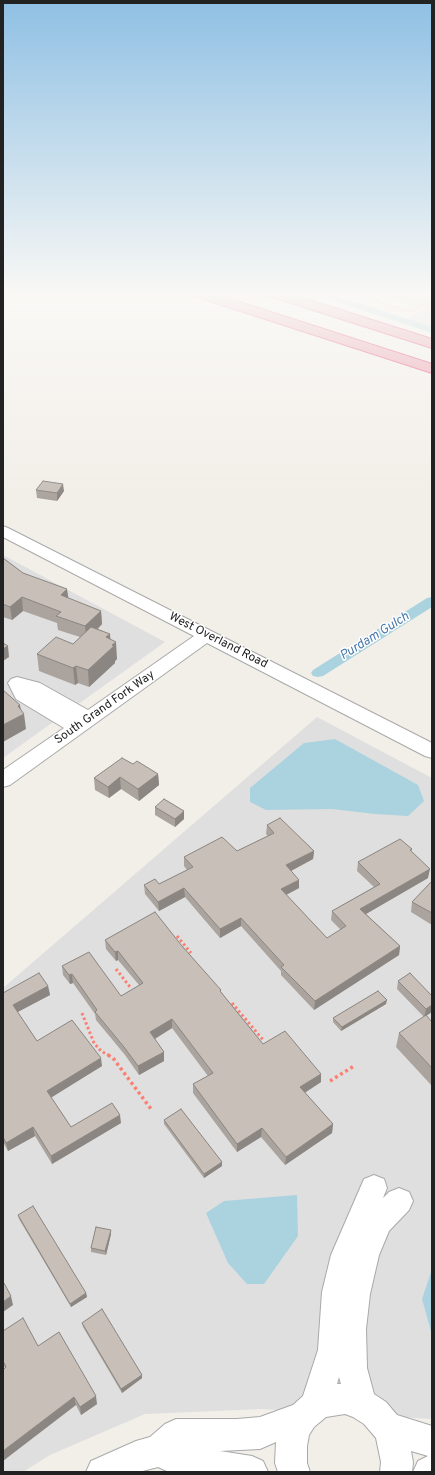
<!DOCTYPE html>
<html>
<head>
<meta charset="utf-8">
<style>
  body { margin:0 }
  #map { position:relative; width:435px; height:1475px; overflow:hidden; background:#f2efe9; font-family:Overpass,sans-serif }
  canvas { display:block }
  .frame { position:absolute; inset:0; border:4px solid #222; pointer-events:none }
</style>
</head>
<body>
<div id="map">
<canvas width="435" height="1475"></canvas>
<div class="frame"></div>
</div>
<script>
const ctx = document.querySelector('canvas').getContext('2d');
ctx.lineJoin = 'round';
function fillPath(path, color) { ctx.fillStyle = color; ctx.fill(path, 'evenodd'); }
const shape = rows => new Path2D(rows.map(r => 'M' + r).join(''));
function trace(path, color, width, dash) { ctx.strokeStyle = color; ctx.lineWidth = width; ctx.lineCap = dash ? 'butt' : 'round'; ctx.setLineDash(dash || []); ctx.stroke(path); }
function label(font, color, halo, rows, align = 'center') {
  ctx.font = font + ' Overpass,sans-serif'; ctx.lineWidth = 3; ctx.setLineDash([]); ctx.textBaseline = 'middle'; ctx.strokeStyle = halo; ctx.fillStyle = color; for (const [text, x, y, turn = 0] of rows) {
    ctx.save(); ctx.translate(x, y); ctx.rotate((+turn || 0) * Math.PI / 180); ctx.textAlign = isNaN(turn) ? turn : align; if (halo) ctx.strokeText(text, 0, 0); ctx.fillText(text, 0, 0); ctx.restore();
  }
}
const residential = shape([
  [432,304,432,327,407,319],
  [3,555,165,642,3,758],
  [317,717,432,778,432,1419,262,1409,145,1414,50,1455,23,1472,3,1472,3,988]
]);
const commercial = shape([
  [367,292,432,292,432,305,424,310]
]);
const water = shape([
  [335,739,418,785,424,801,408,816,375,814,332,809,266,810,250,802,250,788,304,743],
  [297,1195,298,1236,264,1284,247,1284,228,1263,206,1213,224,1201],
  [432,1269,432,1335,422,1299]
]);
const canal = shape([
  [312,292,325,292,432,327,432,333,313,294,312,292],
  [432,597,432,607,323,676,318,677,313,676,311,673,313,670,427,598,432,597]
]);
const pathFar2 = shape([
  [351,292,406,311,414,310,432,299]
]);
const pathFar1 = shape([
  [177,936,191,953],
  [116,969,130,987],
  [232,1003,264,1041],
  [82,1013,94,1043,101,1051,110,1056]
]);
const path = shape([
  [108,1055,113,1058,151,1109],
  [330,1081,354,1066]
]);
const minor = shape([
  [3,526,8,528,432,743,432,758,425,756,207,643,10,785,3,787,3,770,64,728,16,699,8,683,11,679,17,677,40,683,88,710,194,636,3,537,3,526],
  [374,1175,384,1179,387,1188,383,1198,389,1192,399,1188,409,1192,413,1201,409,1210,389,1231,379,1255,370,1294,366,1329,367,1368,374,1394,386,1402,397,1415,432,1426,432,1472,413,1472,418,1461,428,1456,411,1451,413,1462,412,1472,380,1472,381,1462,376,1438,364,1424,353,1417,345,1414,326,1417,314,1427,309,1435,307,1446,307,1463,310,1472,278,1472,275,1463,276,1442,260,1449,220,1451,252,1456,263,1461,268,1472,169,1472,158,1467,139,1472,86,1472,91,1461,136,1441,150,1437,165,1424,176,1419,237,1419,260,1417,293,1405,303,1396,318,1350,322,1292,331,1255,364,1179,374,1175],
  [339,1377,341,1384,337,1384,339,1377]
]);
const highway = shape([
  [190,292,209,292,432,364,432,373,191,295,190,292],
  [265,292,284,292,432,339,432,348,266,295,265,292]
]);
const wall = shape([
  [36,490,64,491,57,501,37,498],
  [3,558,23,573,68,598,101,611,102,624,98,629,110,634,110,640,117,659,115,661,115,663,89,687,78,683,75,685,39,671,37,654,73,644,80,637,58,630,57,623,23,611,12,620,3,617],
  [133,764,158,774,159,785,139,801,121,789,109,798,95,790,94,778],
  [155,807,184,819,175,827,155,815],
  [267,825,314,851,313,859,291,871,299,888,286,895,327,938,341,930,331,920,332,911,374,887,357,871,358,862,412,849,411,852,428,878,366,914,400,946,399,955,314,1010,281,975,281,971,241,926,220,938,185,897,159,911,145,894,144,885,159,884,187,870,184,866,184,857,237,851,268,836,266,834],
  [432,881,432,925,411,912,412,902],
  [105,940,182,946,221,992,263,1044,321,1074,321,1082,305,1093,333,1124,332,1133,285,1165,261,1137,237,1152,193,1093,193,1084,208,1076,172,1028,155,1039,164,1061,139,1075,125,1055,96,1020,95,1014,73,983,70,984,63,975,62,966,121,996,139,985,118,960,116,961,106,949],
  [398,981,432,996,432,1012,426,1016,432,1022,432,1086,396,1047,399,1033,424,1017,397,989],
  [48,986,50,995,17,1012,37,1041,102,1066,51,1097,71,1127,121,1123,52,1164,35,1136,8,1151,3,1142,3,993],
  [386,1004,341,1031,333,1022,333,1018],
  [164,1120,222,1162,222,1166,204,1178,164,1124],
  [18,1215,86,1293,87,1297,71,1307,19,1219],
  [111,1234,106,1255,91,1252,91,1248],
  [82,1323,142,1375,142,1378,122,1393,83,1327],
  [3,1331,38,1346,97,1404,81,1415,76,1405,5,1368,3,1364]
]);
const shadedWall = shape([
  [63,484,64,491,57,501,57,493],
  [67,589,69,602,61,595],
  [22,597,23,611,12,620,10,607],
  [101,611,102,624,86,640,85,626],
  [110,634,111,648,112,645,116,642,117,659,115,661,115,663,89,687,88,670,106,637],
  [8,646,9,657,3,661,3,649],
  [76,666,78,683,75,685,73,668],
  [20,705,22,715,24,714,26,729,3,742,3,725,18,706],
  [158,774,159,785,139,801,138,789],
  [120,777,121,789,109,798,108,787],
  [184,811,184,819,175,827,175,819],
  [314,851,313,859,285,874,286,865],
  [430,869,428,878,359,918,360,909],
  [299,880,299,888,280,898,281,889],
  [184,888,185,897,159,911,158,902],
  [241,918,241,926,220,938,220,929],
  [400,946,399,955,314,1010,315,1001],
  [118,951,118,960,116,961,115,952],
  [72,974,73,983,70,984,69,975],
  [48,986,50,995,14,1014,13,1005],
  [387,1000,386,1004,341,1031,342,1027],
  [432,1005,432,1012,424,1017,426,1009],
  [172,1019,172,1028,151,1041,150,1032],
  [164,1052,164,1061,139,1075,138,1066],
  [101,1058,102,1066,49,1099,47,1091],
  [321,1074,321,1082,299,1096,300,1087],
  [120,1115,121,1123,52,1164,51,1156],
  [333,1124,332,1133,285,1165,286,1157],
  [33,1127,35,1136,8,1151,6,1143],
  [262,1128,261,1137,237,1152,237,1144],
  [222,1162,222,1166,204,1178,204,1174],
  [111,1230,111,1234,106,1255,105,1251],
  [86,1293,87,1297,71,1307,70,1304],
  [11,1296,13,1305,3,1312,3,1302],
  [142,1375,142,1378,122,1393,121,1389],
  [96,1396,97,1404,81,1415,80,1407],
  [74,1397,76,1405,3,1461,3,1451]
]);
const building = shape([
  [43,481,63,484,57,493,36,490,43,481],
  [3,558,23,573,67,589,61,595,101,611,85,626,56,616,61,612,22,597,10,607,3,604,3,558],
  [91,627,110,634,106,637,116,642,112,645,114,646,88,670,76,666,73,668,37,654,56,637,73,644,91,627],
  [3,643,8,646,3,649,3,643],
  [3,690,20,705,18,706,24,714,3,725,3,690],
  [122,758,133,764,137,761,158,774,138,789,120,777,108,787,94,778,122,758],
  [164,799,184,811,175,819,155,807,164,799],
  [280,818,314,851,286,865,299,880,281,889,327,938,346,926,332,911,380,884,358,862,400,839,412,849,410,850,430,869,360,909,400,946,315,1001,281,967,284,965,241,918,220,929,184,888,158,902,144,885,155,879,159,884,193,867,184,857,222,837,237,851,274,833,267,825,280,818],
  [432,881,432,913,412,902,432,881],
  [155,912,182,946,221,990,220,991,263,1044,285,1031,321,1074,300,1087,333,1124,286,1157,262,1128,237,1144,193,1084,213,1073,172,1019,150,1032,164,1052,138,1066,124,1047,95,1012,97,1010,72,974,69,975,62,966,89,952,121,996,143,983,118,951,115,952,105,940,155,912],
  [39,973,48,986,13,1005,37,1041,72,1020,101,1058,47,1091,71,1127,112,1103,120,1115,51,1156,33,1127,6,1143,3,1137,3,993,39,973],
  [410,973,432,996,432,1005,426,1009,398,981,410,973],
  [378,991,387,1000,342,1027,333,1018,378,991],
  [426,1015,432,1022,432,1068,399,1033,426,1015],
  [181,1109,222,1162,204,1174,164,1120,181,1109],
  [33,1206,86,1293,70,1304,18,1215,33,1206],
  [96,1227,111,1230,105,1251,91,1248,96,1227],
  [3,1283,4,1283,11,1296,3,1302,3,1283],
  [102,1309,142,1375,121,1389,82,1323,102,1309],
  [23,1318,38,1346,59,1332,96,1396,80,1407,74,1397,3,1451,3,1370,6,1367,3,1361,3,1331,23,1318]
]);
const streetNames = [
  ["West Overland Road",218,641,27],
  ["South Grand Fork Way",105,708,-35]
];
const waterNames = [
  ["Purdam Gulch",375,637,-32]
];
fillPath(residential, '#e0dfdf');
fillPath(commercial, '#f2dad9');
fillPath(water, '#aad3df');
fillPath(canal, '#aad3df');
trace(minor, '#a9a9a9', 2);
trace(highway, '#dc2a67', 2);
trace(pathFar2, '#fa8072', 1.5, [1.5, 1.5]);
trace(pathFar1, '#fa8072', 3, [2.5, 2.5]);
trace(path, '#fa8072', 3.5, [3, 3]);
fillPath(minor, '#fff');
fillPath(highway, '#e892a2');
fillPath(wall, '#aba49e');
fillPath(shadedWall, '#8b8681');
fillPath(building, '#c7bfb8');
trace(building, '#8b8681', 1);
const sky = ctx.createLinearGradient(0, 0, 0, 499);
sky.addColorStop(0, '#8fc0e4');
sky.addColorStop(0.59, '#f9f8f5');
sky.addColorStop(1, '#f9f8f500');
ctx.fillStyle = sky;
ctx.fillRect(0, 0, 435, 499);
label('12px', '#222', '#fff', streetNames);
label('italic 13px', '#4a7aab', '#fff', waterNames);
</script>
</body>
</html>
